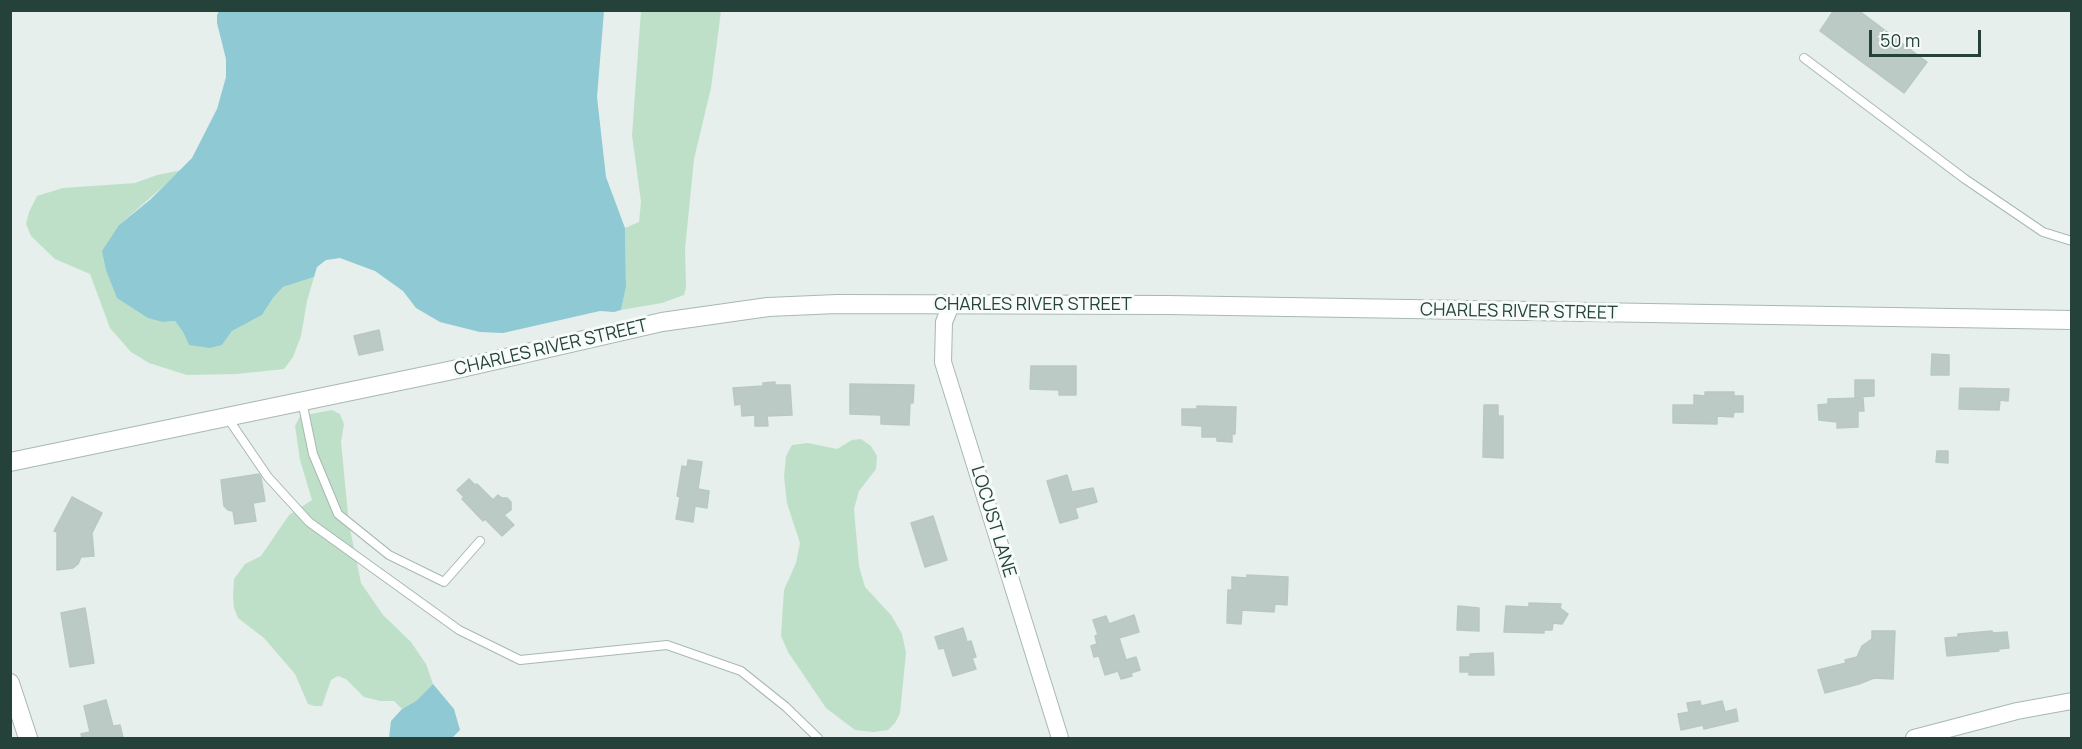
<!DOCTYPE html>
<html>
<head>
<meta charset="utf-8">
<style>
  body { margin:0 }
  #map { position:relative; width:2082px; height:749px; overflow:hidden; background:#e6efeb; font-family:Manrope,sans-serif }
  canvas { display:block }
  .frame { position:absolute; inset:0; border:12px solid #24423a; pointer-events:none }
  .scale { position:absolute; left:1869px; top:30px; width:112px; height:27px; box-sizing:border-box; border:3px solid #24423a; border-top:0; padding-left:8px; font-size:18px; line-height:21px; white-space:nowrap; color:#24423a; -webkit-text-stroke:4px #f7fbf9; paint-order:stroke }
</style>
</head>
<body>
<div id="map">
<canvas width="2082" height="749"></canvas>
<div class="frame"></div>
<div class="scale">50 m</div>
</div>
<script>
const ctx = document.querySelector('canvas').getContext('2d');
ctx.lineJoin = 'round';
function fillPath(path, color) { ctx.fillStyle = color; ctx.fill(path, 'evenodd'); }
const shape = rows => new Path2D(rows.map(r => 'M' + r).join(''));
function trace(path, color, width, dash) { ctx.strokeStyle = color; ctx.lineWidth = width; ctx.lineCap = dash ? 'butt' : 'round'; ctx.setLineDash(dash || []); ctx.stroke(path); }
function label(font, color, halo, rows, align = 'center') {
  ctx.font = font + ' Manrope,sans-serif'; ctx.lineWidth = 6; ctx.setLineDash([]); ctx.textBaseline = 'middle'; ctx.strokeStyle = halo; ctx.fillStyle = color; for (const [text, x, y, turn = 0] of rows) {
    ctx.save(); ctx.translate(x, y); ctx.rotate((+turn || 0) * Math.PI / 180); ctx.textAlign = isNaN(turn) ? turn : align; if (halo) ctx.strokeText(text, 0, 0); ctx.fillText(text, 0, 0); ctx.restore();
  }
}
const green = shape([
  [641,11,721,11,711,88,694,159,685,249,686,288,684,295,662,303,621,310,626,287,625,228,639,222,641,202,632,135],
  [182,170,119,225,163,322,175,321,183,332,189,345,222,345,232,331,262,315,273,298,283,287,314,277,307,301,301,336,293,357,284,369,237,374,187,375,149,363,131,352,110,328,90,274,55,259,31,236,26,224,29,212,37,196,63,188,135,183,157,175],
  [332,410,340,414,344,424,341,442,349,524,361,583,383,615,411,642,426,664,433,684,416,701,402,709,394,701,380,701,364,697,346,679,338,676,331,680,322,706,315,706,308,704,295,674,264,638,238,618,234,608,233,596,234,579,245,564,261,556,289,515,312,500,300,460,295,426,300,416],
  [861,439,871,446,877,456,876,469,859,491,854,509,859,566,865,587,891,615,902,634,906,653,900,713,895,723,888,730,873,732,855,730,826,708,788,652,781,636,784,590,796,563,800,543,787,503,784,477,786,456,792,445,808,443,837,449,852,440]
]);
const water = shape([
  [219,11,604,11,597,97,606,177,625,228,626,287,621,310,614,312,600,311,503,333,480,332,440,322,416,308,403,291,375,271,340,258,326,260,317,267,314,277,283,287,273,298,262,315,232,331,222,345,210,348,189,345,183,332,175,321,163,322,148,318,117,298,106,270,102,251,119,225,151,199,192,158,217,109,226,77,226,59,217,23,217,15],
  [433,684,454,709,460,730,452,738,389,738,391,721,402,709,416,701]
]);
const building = shape([
  [1834,10,1858,10,1927,62,1904,93,1820,31,1834,10],
  [379,330,383,350,359,355,354,336,379,330],
  [1932,354,1949,355,1949,375,1931,375,1932,354],
  [1031,366,1076,366,1076,395,1059,395,1059,390,1030,389,1031,366],
  [1855,380,1874,380,1874,396,1855,397,1855,380],
  [775,382,775,385,790,385,792,415,767,416,768,426,755,426,755,415,742,416,741,404,735,405,733,388,763,386,763,383,775,382],
  [850,384,914,385,913,403,910,403,909,425,881,424,881,415,850,414,850,384],
  [1960,388,2009,389,2008,401,2000,400,1999,410,1959,409,1960,388],
  [1705,392,1734,392,1734,396,1743,396,1743,412,1734,412,1733,417,1717,416,1717,424,1673,423,1673,405,1694,405,1694,395,1705,396,1705,392],
  [1863,398,1864,411,1858,411,1858,427,1837,428,1837,422,1819,420,1818,405,1828,404,1828,399,1863,398],
  [1484,405,1498,405,1498,416,1503,416,1503,458,1483,457,1484,405],
  [1197,406,1236,407,1235,434,1232,434,1232,442,1217,441,1217,437,1202,437,1202,426,1182,425,1182,409,1197,409,1197,406],
  [1937,451,1948,451,1948,463,1936,462,1937,451],
  [688,460,702,462,698,489,709,491,707,508,695,506,693,522,676,519,680,497,677,496,682,466,687,467,688,460],
  [259,474,261,478,265,501,253,503,256,521,235,524,233,511,228,510,224,506,221,480,259,474],
  [1067,475,1072,492,1093,488,1097,502,1075,508,1078,518,1060,523,1047,481,1067,475],
  [469,479,475,485,477,484,493,500,498,495,502,498,507,498,511,502,511,510,504,515,514,525,502,536,485,519,483,521,462,499,464,497,457,490,469,479],
  [72,497,102,513,92,533,94,556,81,557,78,564,73,568,57,570,57,532,54,531,72,497],
  [933,516,947,560,925,567,911,523,933,516],
  [1247,575,1288,577,1287,605,1275,604,1274,612,1242,610,1241,624,1227,623,1228,590,1232,590,1232,577,1247,578,1247,575],
  [1529,603,1561,604,1560,608,1568,614,1562,624,1553,623,1552,630,1544,630,1544,633,1504,632,1506,606,1529,607,1529,603],
  [1458,606,1479,608,1479,631,1457,630,1458,606],
  [85,608,94,663,70,667,61,613,85,608],
  [1134,615,1139,632,1119,638,1126,660,1136,657,1140,670,1131,673,1132,676,1121,679,1118,671,1105,675,1099,656,1094,657,1091,646,1097,644,1095,636,1098,635,1093,620,1106,616,1109,624,1134,615],
  [963,628,967,642,971,641,976,657,972,658,976,669,953,676,944,648,939,649,935,637,963,628],
  [1872,631,1895,631,1893,679,1874,678,1859,684,1825,693,1818,670,1846,663,1845,660,1857,657,1862,646,1872,639,1872,631],
  [1992,631,1993,633,2007,632,2009,648,1998,649,1999,651,1947,656,1945,638,1958,637,1958,634,1992,631],
  [1493,653,1494,675,1469,675,1469,672,1460,672,1460,657,1470,657,1470,654,1493,653],
  [106,700,113,726,120,725,123,738,82,738,81,734,90,732,84,706,106,700],
  [1700,701,1701,706,1722,701,1725,712,1736,709,1738,721,1704,729,1703,725,1681,730,1678,714,1689,712,1687,703,1700,701]
]);
const service = shape([
  [1804,58,1965,179,2043,232,2072,241],
  [302,401,313,454,338,514,389,555,444,582,480,541],
  [227,417,268,477,309,522,459,630,520,660,667,645,741,671,786,707,818,738]
]);
const minor = shape([
  [951,305,944,322,943,362,1060,738],
  [1914,738,2017,711,2072,701]
]);
const tertiary = shape([
  [10,462,453,370,662,322,768,307,837,304,1167,305,2072,320],
  [10,683,28,738]
]);
const streetNames = [
  ["CHARLES RIVER STREET",1033,305],
  ["CHARLES RIVER STREET",1519,312,1],
  ["CHARLES RIVER STREET",551,348,-13],
  ["LOCUST LANE",993,522,73]
];
fillPath(green, '#bfe0c8');
fillPath(water, '#8ec9d4');
fillPath(building, '#bbcac4');
trace(building, '#b8c9c2', 1.5);
trace(service, '#a8b8b2', 10);
trace(minor, '#a8b8b2', 18);
trace(tertiary, '#a8b8b2', 20);
trace(service, '#fff', 8);
trace(minor, '#fff', 16);
trace(tertiary, '#fff', 18);
label('18px', '#24423a', '#f7fbf9', streetNames);
</script>
</body>
</html>
